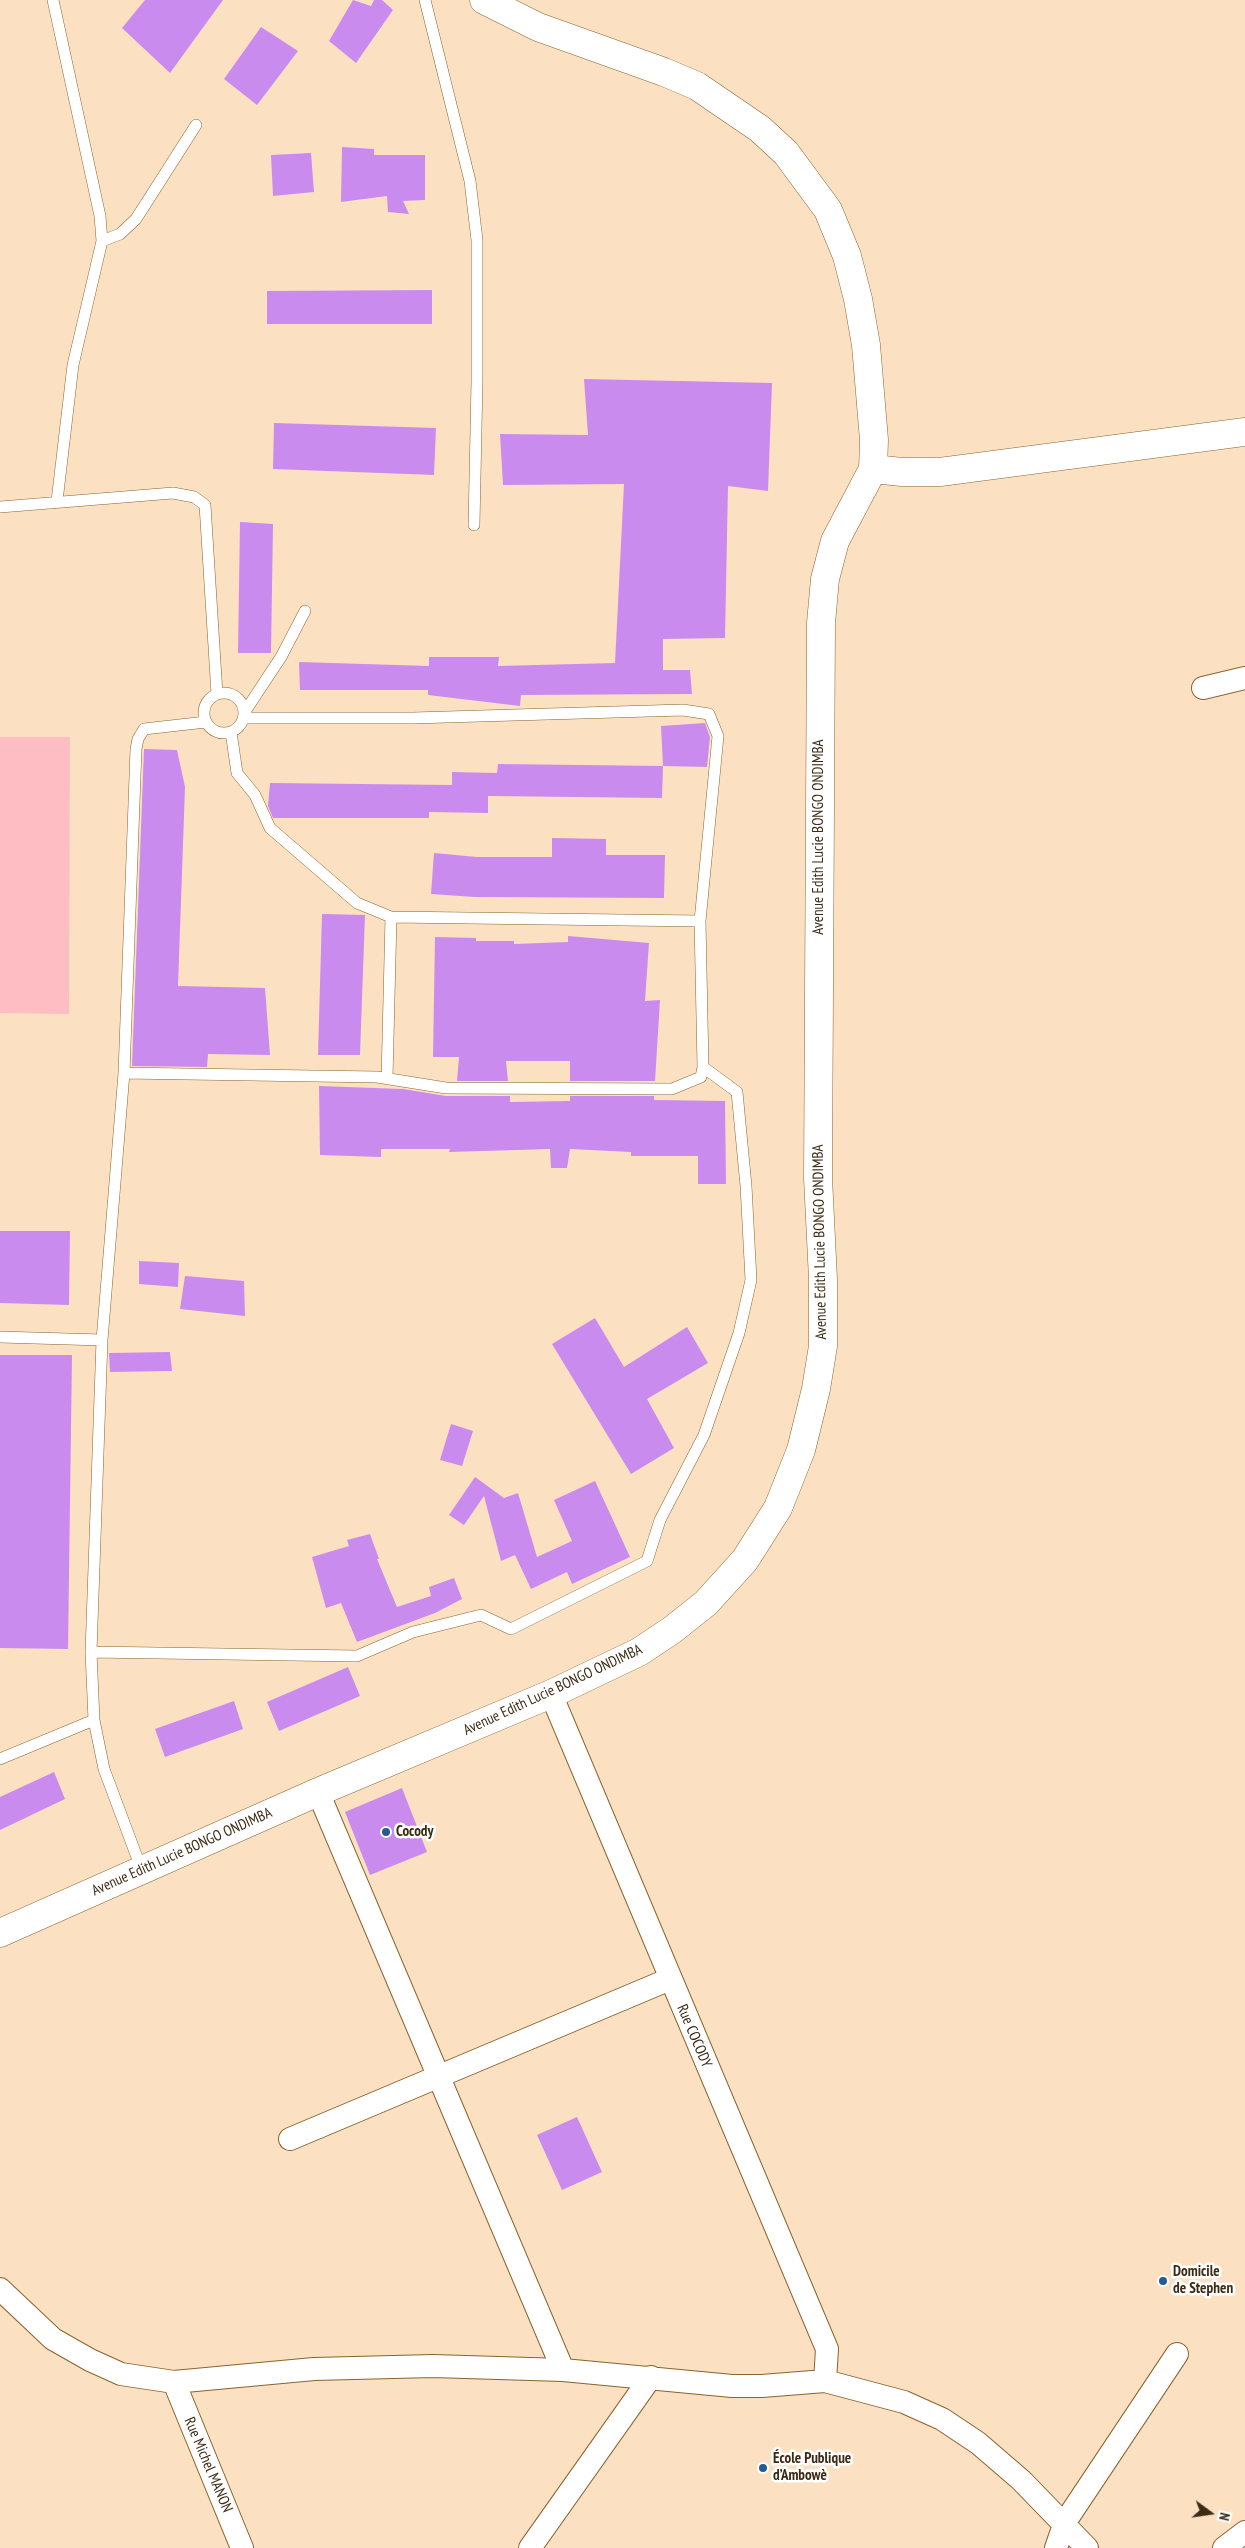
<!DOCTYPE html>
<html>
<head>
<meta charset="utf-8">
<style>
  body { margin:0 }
  #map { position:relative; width:1245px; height:2548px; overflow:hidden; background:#fbe1c1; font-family:"PT Sans Narrow",sans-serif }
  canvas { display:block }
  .north { position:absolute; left:1185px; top:2488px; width:50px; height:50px; -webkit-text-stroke:4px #fff; paint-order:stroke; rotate:104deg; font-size:14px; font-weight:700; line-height:20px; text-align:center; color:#3c2b15 }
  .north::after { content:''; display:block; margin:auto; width:18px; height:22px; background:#3c2b15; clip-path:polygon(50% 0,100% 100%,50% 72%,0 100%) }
</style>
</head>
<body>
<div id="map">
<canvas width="1245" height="2548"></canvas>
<div class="north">N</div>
</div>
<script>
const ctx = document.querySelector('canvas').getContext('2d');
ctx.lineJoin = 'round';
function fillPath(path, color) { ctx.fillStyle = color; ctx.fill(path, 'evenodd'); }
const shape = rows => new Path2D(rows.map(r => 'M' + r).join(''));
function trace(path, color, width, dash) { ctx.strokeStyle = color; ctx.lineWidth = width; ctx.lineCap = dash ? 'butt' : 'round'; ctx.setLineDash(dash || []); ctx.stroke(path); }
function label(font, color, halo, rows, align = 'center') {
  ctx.font = font + ' "PT Sans Narrow",sans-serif'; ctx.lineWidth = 5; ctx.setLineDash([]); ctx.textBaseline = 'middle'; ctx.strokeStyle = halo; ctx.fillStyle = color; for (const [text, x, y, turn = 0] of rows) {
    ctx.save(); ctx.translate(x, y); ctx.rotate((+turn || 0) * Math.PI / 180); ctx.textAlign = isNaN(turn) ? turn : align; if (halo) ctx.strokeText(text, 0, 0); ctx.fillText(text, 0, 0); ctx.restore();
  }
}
const green = shape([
  [0,737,70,737,69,1014,0,1013]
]);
const building = shape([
  [145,0,223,0,170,73,122,28],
  [353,0,371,6,374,0,382,0,393,10,356,63,329,41],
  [261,27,298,51,257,105,224,79],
  [342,147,374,149,374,155,425,155,425,200,403,201,409,214,388,212,387,196,341,202],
  [311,153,314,192,273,196,271,155],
  [432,290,432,324,267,324,267,291],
  [584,379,772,383,768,491,728,486,725,638,663,639,663,670,690,670,692,694,521,695,520,706,428,695,428,690,300,690,299,662,429,666,429,657,499,657,498,666,615,663,624,484,503,485,500,434,588,435],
  [274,423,436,428,434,475,273,469],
  [240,522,273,524,271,653,238,653],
  [705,723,710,737,707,767,663,766,661,726],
  [144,749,177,750,185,787,178,986,265,988,270,1055,208,1054,207,1067,132,1066],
  [498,764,663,766,662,798,488,796,488,813,429,812,429,818,273,818,268,806,270,783,452,785,452,772,497,773],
  [552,838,606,839,606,855,665,855,664,898,474,897,431,894,434,853,477,857,552,857],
  [322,914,365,915,360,1055,318,1055],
  [568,936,649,943,645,1001,660,1000,655,1081,570,1081,570,1061,506,1061,508,1081,457,1081,459,1057,433,1057,435,937,476,938,476,941,514,941,514,944,568,942],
  [319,1086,403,1089,446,1096,510,1096,510,1102,570,1101,570,1096,654,1096,654,1100,725,1101,726,1184,698,1184,698,1156,631,1156,631,1152,570,1149,567,1168,551,1168,550,1149,449,1152,450,1149,381,1149,381,1157,320,1155],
  [0,1231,70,1231,69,1305,0,1303],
  [139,1261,179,1263,178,1287,139,1284],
  [185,1276,244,1281,245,1316,180,1309],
  [595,1318,624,1367,687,1327,708,1363,647,1399,674,1448,631,1474,552,1344],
  [170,1352,172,1371,110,1372,109,1353],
  [0,1355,72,1355,68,1649,0,1648],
  [451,1424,473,1431,462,1466,440,1460],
  [475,1477,504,1498,518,1493,537,1557,572,1541,554,1500,595,1481,630,1557,572,1584,567,1572,531,1589,515,1555,501,1561,484,1496,464,1525,449,1515],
  [370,1534,379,1559,377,1559,397,1607,431,1596,429,1587,454,1578,462,1599,435,1613,357,1642,341,1603,326,1608,312,1557,349,1546,347,1540],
  [348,1667,360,1696,279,1731,267,1702],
  [234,1701,243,1729,165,1757,155,1729],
  [54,1772,65,1799,0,1830,0,1797],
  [402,1788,427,1852,370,1875,345,1812],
  [577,2117,602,2172,562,2190,537,2135]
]);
const lane = shape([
  [53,0,100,216,102,241,73,365,57,501],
  [425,0,470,181,477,240,477,381,474,525],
  [102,241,120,234,136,219,196,125],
  [0,507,173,493,194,497,205,505,217,694],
  '204 713a20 20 0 1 1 40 0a20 20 0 1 1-40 0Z',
  [244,713,281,657,305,611],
  [231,732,237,773,255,795,270,828,357,903,391,917,387,1079],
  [391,917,700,921],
  [124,1073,377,1077,446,1088,672,1089,701,1077,703,1067,700,921,718,736,709,714,683,710,413,718,243,718],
  [0,1337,102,1340],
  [91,1652,357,1656,413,1632,481,1615,511,1629,647,1561,660,1520,704,1435,739,1333,751,1280,746,1186,737,1092,703,1067],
  [0,1759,94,1720],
  [141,1868,104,1769,94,1720,91,1652,102,1340,124,1073,136,749,138,739,144,729,206,722]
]);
const street = shape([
  [1203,688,1245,678],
  [551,1694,827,2349,825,2381],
  [318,1792,563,2370],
  [290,2139,670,1979],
  [0,2289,53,2339,90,2360,121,2374,174,2382,314,2369,433,2366,563,2370,732,2386,762,2386,825,2381,904,2402,942,2419,978,2443,1021,2480,1087,2548],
  [174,2382,242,2548],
  [530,2548,651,2377],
  [1056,2548,1065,2522,1177,2354],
  [1224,2548,1245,2532]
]);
const secondary = shape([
  [484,0,538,27,664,72,697,86,760,129,786,153,828,210,847,256,858,299,866,345,874,440,873,469],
  [873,469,902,472,940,472,1245,432],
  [0,1933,318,1792,551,1694,639,1652,672,1630,706,1603,745,1560,778,1508,801,1450,816,1389,823,1346,823,1279,818,1178,821,623,825,579,835,541,873,469]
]);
const markers = [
  [386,1832,5,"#245b93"],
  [1163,2281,5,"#245b93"],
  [763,2468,5,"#245b93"]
];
const streetNames = [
  ["Avenue Edith Lucie BONGO ONDIMBA",819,837,-90],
  ["Avenue Edith Lucie BONGO ONDIMBA",820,1242,-91],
  ["Avenue Edith Lucie BONGO ONDIMBA",553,1690,-25],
  ["Avenue Edith Lucie BONGO ONDIMBA",182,1852,-24],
  ["Rue COCODY",694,2036,67],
  ["Rue Michel MANON",208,2465,67]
];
const poiNames = [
  ["Cocody",396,1832],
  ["Domicile",1173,2272],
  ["de Stephen",1173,2289],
  ["École Publique",773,2459],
  ["d’Ambowè",773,2476]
];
fillPath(green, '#fdbdc3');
fillPath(building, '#ca8bef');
trace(lane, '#8a632e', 12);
trace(street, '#8a632e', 24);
trace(secondary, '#8a632e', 29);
trace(lane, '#fff', 11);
trace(street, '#fff', 22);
trace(secondary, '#fff', 28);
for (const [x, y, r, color] of markers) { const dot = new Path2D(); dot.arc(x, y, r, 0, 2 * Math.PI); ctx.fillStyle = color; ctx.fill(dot); trace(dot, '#fff', 2); }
label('15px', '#3c2b15', '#fff', streetNames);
label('bold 15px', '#3c2b15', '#fff', poiNames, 'left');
</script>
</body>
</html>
